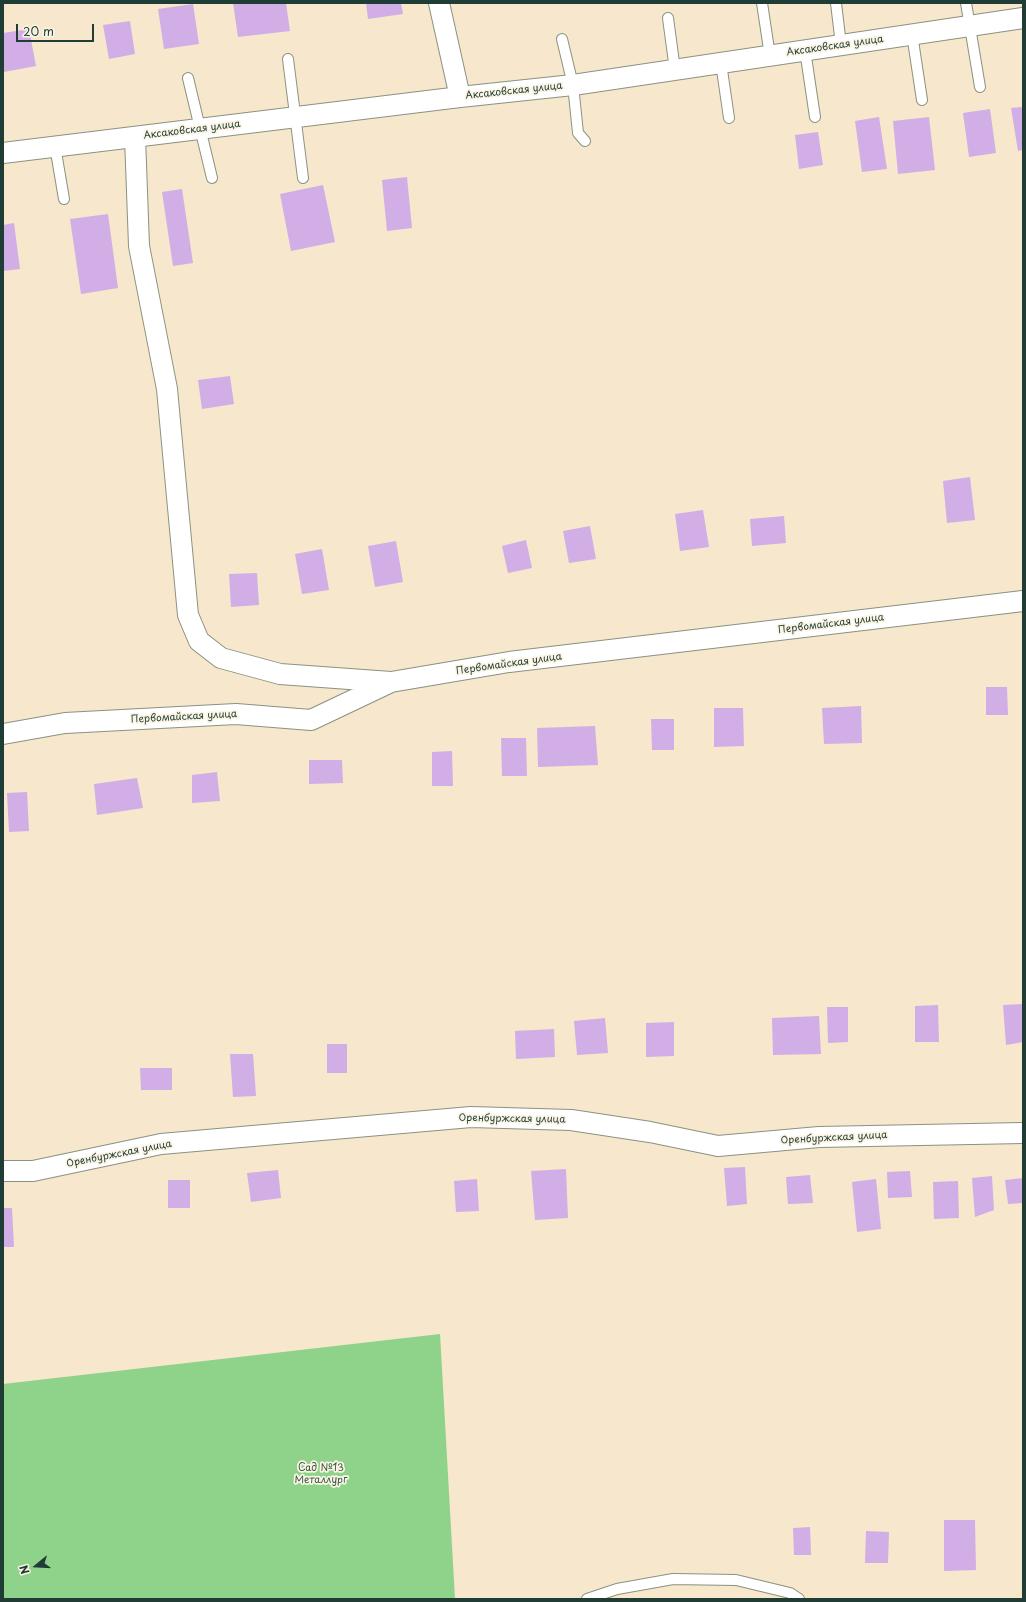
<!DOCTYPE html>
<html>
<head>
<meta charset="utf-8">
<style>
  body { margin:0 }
  #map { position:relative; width:1026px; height:1602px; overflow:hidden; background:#f6e7cd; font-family:"Playpen Sans",sans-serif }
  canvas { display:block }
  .frame { position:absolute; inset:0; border:4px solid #1f3d34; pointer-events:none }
  .north { position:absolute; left:16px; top:1546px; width:40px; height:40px; -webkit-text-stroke:3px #fcf5e5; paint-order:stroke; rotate:252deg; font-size:11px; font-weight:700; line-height:16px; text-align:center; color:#1f3d34 }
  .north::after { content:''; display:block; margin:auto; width:14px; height:18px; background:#1f3d34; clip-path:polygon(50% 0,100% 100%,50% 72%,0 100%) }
  .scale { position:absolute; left:16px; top:24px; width:78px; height:18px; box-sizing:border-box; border:2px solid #1f3d34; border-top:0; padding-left:5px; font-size:12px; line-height:14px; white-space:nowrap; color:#1f3d34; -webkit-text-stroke:3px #fcf5e5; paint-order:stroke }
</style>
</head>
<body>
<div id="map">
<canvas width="1026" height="1602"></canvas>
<div class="frame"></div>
<div class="north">N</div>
<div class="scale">20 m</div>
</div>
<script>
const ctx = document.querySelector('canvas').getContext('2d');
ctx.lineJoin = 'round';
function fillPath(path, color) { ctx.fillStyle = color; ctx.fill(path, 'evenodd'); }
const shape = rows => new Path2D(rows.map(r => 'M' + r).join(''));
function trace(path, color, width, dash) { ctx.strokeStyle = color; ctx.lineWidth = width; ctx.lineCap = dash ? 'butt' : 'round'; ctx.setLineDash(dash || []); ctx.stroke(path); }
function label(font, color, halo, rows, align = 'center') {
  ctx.font = font + ' "Playpen Sans",sans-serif'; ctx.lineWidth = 3.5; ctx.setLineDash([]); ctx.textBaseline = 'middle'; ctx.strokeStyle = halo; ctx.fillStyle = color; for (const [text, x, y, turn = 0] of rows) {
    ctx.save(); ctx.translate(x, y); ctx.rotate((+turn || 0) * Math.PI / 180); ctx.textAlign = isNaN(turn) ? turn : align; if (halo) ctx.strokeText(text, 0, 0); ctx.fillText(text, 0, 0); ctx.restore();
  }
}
const green = shape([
  [440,1334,455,1599,3,1599,3,1384]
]);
const building = shape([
  [233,3,286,3,290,31,238,37],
  [366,3,401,3,403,14,368,19],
  [193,4,199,44,164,49,158,9],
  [130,21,135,54,109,59,103,25],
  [29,29,36,66,4,72,3,33],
  [1023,107,1023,150,1018,151,1011,108],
  [990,109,996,153,969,157,963,113],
  [879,117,887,169,862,172,855,121],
  [929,117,935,170,898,174,893,121],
  [818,132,823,165,799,169,795,135],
  [407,177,412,228,387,231,382,180],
  [323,185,335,242,291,251,280,194],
  [182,189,193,263,173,266,162,192],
  [108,214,118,288,81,294,70,219],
  [14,223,20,269,3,271,3,225],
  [230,376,234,404,202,409,198,380],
  [970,477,975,520,947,523,943,481],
  [703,510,709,547,680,551,675,514],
  [784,516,786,543,752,546,750,519],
  [590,526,596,559,569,563,563,531],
  [526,540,532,568,508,573,502,546],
  [396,541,403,582,375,587,368,546],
  [322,549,329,590,302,594,295,554],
  [257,573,259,605,231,607,229,574],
  [986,687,1007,687,1008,715,986,715],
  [861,706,862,743,824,744,822,708],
  [714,708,743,708,744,746,714,747],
  [651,719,674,719,674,750,652,750],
  [595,726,598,765,538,767,537,728],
  [501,738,526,738,527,776,502,776],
  [452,751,453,786,432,786,432,752],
  [309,760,342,760,343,783,309,784],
  [217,772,220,801,192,803,192,775],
  [137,778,143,808,97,815,94,784],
  [27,792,29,831,9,832,7,793],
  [1023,1004,1023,1042,1006,1045,1003,1005],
  [938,1005,939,1042,915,1042,915,1006],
  [827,1007,848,1007,848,1042,828,1043],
  [819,1016,821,1054,773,1055,772,1018],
  [605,1018,608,1053,577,1055,574,1021],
  [674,1022,674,1056,646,1057,646,1023],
  [554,1029,555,1057,516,1059,515,1031],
  [327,1044,347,1044,347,1073,327,1073],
  [230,1054,253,1054,256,1096,233,1097],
  [140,1068,172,1068,172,1090,141,1090],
  [745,1167,747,1204,727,1206,724,1168],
  [566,1169,568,1218,535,1220,531,1171],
  [278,1170,281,1198,251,1202,247,1173],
  [910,1171,912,1197,888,1198,887,1172],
  [810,1175,813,1203,788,1204,786,1177],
  [992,1176,994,1210,975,1217,972,1178],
  [1023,1178,1023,1203,1008,1204,1005,1180],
  [477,1179,479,1211,456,1212,454,1181],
  [876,1179,881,1229,857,1232,852,1182],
  [168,1180,190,1180,190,1208,168,1208],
  [958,1181,959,1218,934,1219,933,1182],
  [3,1208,12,1208,14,1247,3,1247],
  [944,1520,975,1520,976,1570,944,1571],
  [810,1527,811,1555,794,1555,793,1528],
  [866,1531,889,1532,888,1563,865,1563]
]);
const lane = shape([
  [762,3,770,56],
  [836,3,841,45],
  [966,3,980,87],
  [668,18,675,70],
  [912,34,922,100],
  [562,39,573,85,578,133,585,141],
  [805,50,815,117],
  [288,59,303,178],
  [721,63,729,118],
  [188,78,212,178],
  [55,146,64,199],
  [587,1599,617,1589,673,1579,736,1580,790,1593,799,1599]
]);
const street = shape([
  [439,3,460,97],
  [135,137,139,246,167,389,188,615,199,641,221,658,280,674,391,682],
  [3,153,460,97,573,85,1023,18],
  [3,734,65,723,236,714,311,720,391,682,509,662,1023,601],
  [3,1171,33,1171,161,1144,471,1117,571,1120,650,1132,718,1146,819,1137,1023,1133]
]);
const streetNames = [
  ["Аксаковская улица",835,46,-8],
  ["Аксаковская улица",514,91,-6],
  ["Аксаковская улица",192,130,-7],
  ["Первомайская улица",831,624,-7],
  ["Первомайская улица",509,664,-8],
  ["Первомайская улица",184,717,-3],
  ["Оренбуржская улица",512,1119,1],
  ["Оренбуржская улица",834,1138,-3],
  ["Оренбуржская улица",119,1154,-11]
];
const parkNames = [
  ["Сад №13",321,1468],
  ["Металлург",321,1480]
];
fillPath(green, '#8fd28a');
fillPath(building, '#d2aee6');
trace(lane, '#8a9280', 12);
trace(street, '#8a9280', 22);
trace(lane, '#fff', 10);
trace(street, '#fff', 20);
label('10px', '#1f3d34', '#fcf5e5', streetNames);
label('10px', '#355b45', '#fcf5e5', parkNames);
</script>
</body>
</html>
